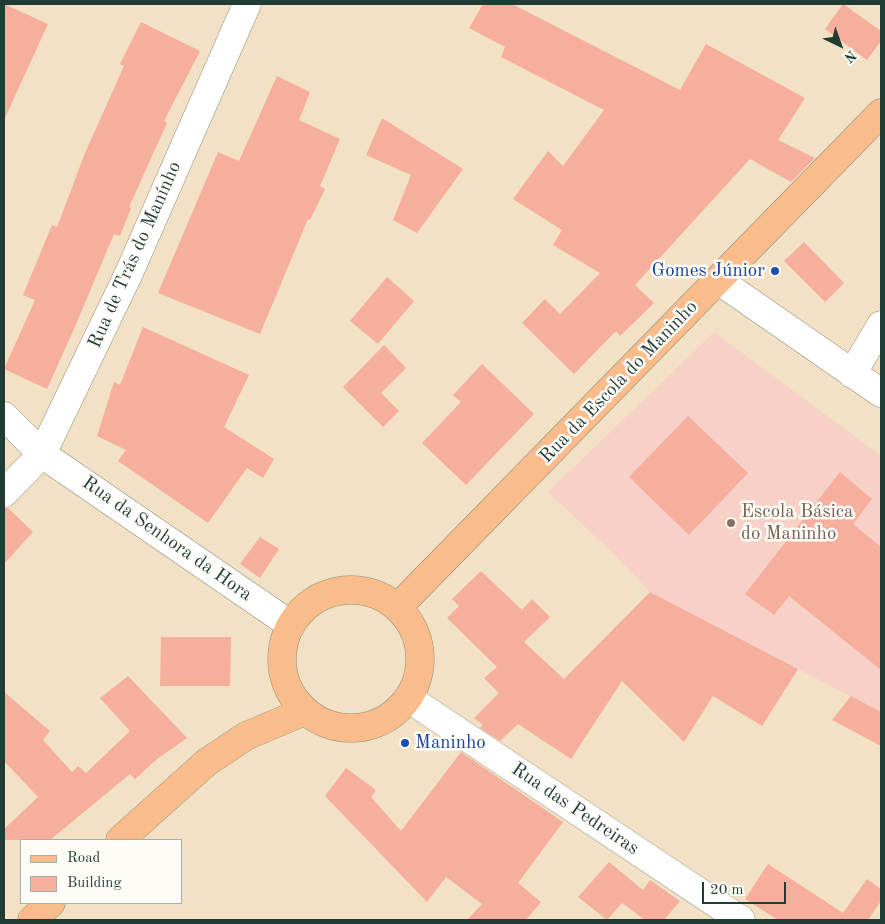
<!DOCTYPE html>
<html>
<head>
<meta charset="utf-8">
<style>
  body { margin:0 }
  #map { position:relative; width:885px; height:924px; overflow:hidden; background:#f2e1c4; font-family:"Old Standard TT",serif }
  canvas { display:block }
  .frame { position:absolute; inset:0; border:5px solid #1f3d34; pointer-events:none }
  .legend { position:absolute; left:20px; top:839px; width:162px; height:65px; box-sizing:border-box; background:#fdfcf7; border:1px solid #a4b0a9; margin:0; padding:6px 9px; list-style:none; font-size:15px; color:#1f3d34 }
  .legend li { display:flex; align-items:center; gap:10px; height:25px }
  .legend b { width:25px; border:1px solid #a4b0a9 }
  .north { position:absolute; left:815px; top:20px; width:50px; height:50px; -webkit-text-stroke:4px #fdfcf7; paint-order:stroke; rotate:138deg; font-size:14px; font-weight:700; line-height:20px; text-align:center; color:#1f3d34 }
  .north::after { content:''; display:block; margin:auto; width:18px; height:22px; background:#1f3d34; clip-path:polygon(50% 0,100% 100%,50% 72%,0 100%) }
  .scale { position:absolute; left:702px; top:882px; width:84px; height:22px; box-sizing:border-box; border:2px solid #1f3d34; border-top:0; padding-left:6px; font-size:15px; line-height:18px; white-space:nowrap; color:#1f3d34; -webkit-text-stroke:4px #fdfcf7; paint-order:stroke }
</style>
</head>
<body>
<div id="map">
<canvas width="885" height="924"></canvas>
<div class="frame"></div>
<ul class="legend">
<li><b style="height:6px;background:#fabc8b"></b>Road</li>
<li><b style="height:14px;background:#f6ae9d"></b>Building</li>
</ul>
<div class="north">N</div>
<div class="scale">20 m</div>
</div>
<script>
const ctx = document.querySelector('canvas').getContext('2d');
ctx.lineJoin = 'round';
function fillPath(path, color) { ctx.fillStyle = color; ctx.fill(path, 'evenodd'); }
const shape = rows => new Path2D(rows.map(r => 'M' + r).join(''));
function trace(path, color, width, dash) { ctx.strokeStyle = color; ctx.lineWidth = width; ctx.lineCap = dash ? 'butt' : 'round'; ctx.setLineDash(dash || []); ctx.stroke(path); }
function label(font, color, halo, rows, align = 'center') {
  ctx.font = font + ' "Old Standard TT",serif'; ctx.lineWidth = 5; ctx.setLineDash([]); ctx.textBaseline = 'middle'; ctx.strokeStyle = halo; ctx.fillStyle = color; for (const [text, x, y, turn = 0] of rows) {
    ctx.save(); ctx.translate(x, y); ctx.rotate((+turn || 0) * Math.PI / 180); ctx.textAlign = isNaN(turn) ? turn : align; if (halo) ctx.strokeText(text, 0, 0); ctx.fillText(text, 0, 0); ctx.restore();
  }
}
const built = shape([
  [714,332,881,456,881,712,650,592,614,554,548,492]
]);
const building = shape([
  [4,4,48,24,4,120],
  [483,4,512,4,680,90,706,44,805,98,778,140,815,158,791,182,750,159,635,285,654,303,620,336,616,331,574,374,522,323,545,299,560,314,600,273,553,245,562,230,513,199,548,151,563,166,604,110,501,57,505,47,469,28],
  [843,4,881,31,881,41,867,60,825,29],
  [141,22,200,51,164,121,167,123,129,207,131,208,120,236,114,234,74,329,47,389,4,369,35,300,23,295,52,225,57,227,85,153,124,66,120,64],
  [277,76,310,92,299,120,340,139,320,186,325,189,310,220,308,219,260,334,158,293,218,152,239,161],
  [382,118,463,169,417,233,393,220,411,175,366,155],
  [804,242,844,283,825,302,784,261],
  [387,277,414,301,378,344,350,321],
  [143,327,249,375,224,427,274,459,263,478,247,468,208,523,118,461,126,450,97,436,114,382,120,385],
  [384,345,406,368,381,393,399,411,383,427,343,387],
  [482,364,534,414,466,485,422,443,461,402,453,395],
  [688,416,748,473,689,535,629,477],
  [840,472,872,499,853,524,881,547,881,670,789,596,774,615,745,594],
  [4,508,8,508,33,532,4,564],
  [260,537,279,549,260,578,240,564],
  [481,571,522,610,532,599,550,617,524,642,564,679,650,592,798,669,762,726,713,696,684,742,622,681,571,759,518,724,500,741,480,728,483,725,474,718,499,693,484,678,497,667,447,618,459,606,452,599],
  [161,637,231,637,230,686,160,686],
  [128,676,187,738,157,759,135,779,130,774,50,840,4,840,4,829,38,797,4,761,4,692,50,731,43,740,72,772,78,766,86,773,130,731,100,698],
  [851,696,881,712,881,746,832,720],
  [461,752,563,822,518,883,541,902,526,920,467,920,482,904,446,877,427,902,325,796,346,768,376,790,371,797,401,831],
  [609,862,643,890,650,880,680,901,664,920,645,920,622,903,607,920,578,897],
  [768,864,843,913,867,879,881,889,881,901,868,920,778,920,745,899]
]);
const minor = shape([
  [718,280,881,393],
  [852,374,881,325],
  [4,416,42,454,291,625],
  [4,493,42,454,129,273,247,4],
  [408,698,741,920]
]);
const major = shape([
  '282 659a69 69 0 1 1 138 0a69 69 0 1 1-138 0Z',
  [398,607,881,113],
  [120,840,207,762,246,736,305,711],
  [32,920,51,903]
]);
const markers = [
  [775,271,5,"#1a4fb4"],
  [731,523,5,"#8d6e63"],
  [405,743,5,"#1a4fb4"]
];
const streetNames = [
  ["Rua de Trás do Manínho",135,255,-66],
  ["Rua da Escola do Maninho",619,382,-46],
  ["Rua da Senhora da Hora",167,539,35],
  ["Rua das Pedreiras",575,809,34]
];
const transitNames = [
  ["Gomes Júnior",765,271],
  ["Maninho",415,743,"left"]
];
const educationNames = [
  ["Escola Básica",741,512],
  ["do Maninho",741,534]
];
fillPath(built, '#f7d1c8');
fillPath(building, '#f6ae9d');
trace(minor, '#888f7c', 29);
trace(major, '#888f7c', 29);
trace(minor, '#fff', 28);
trace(major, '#fabc8b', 28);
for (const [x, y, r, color] of markers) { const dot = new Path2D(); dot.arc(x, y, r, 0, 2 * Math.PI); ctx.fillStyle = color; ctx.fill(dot); trace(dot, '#fdfcf7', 2); }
label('19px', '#1f3d34', '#fdfcf7', streetNames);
label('19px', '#164399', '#fdfcf7', transitNames, 'right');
label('19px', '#785e54', '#fdfcf7', educationNames, 'left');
</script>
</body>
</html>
